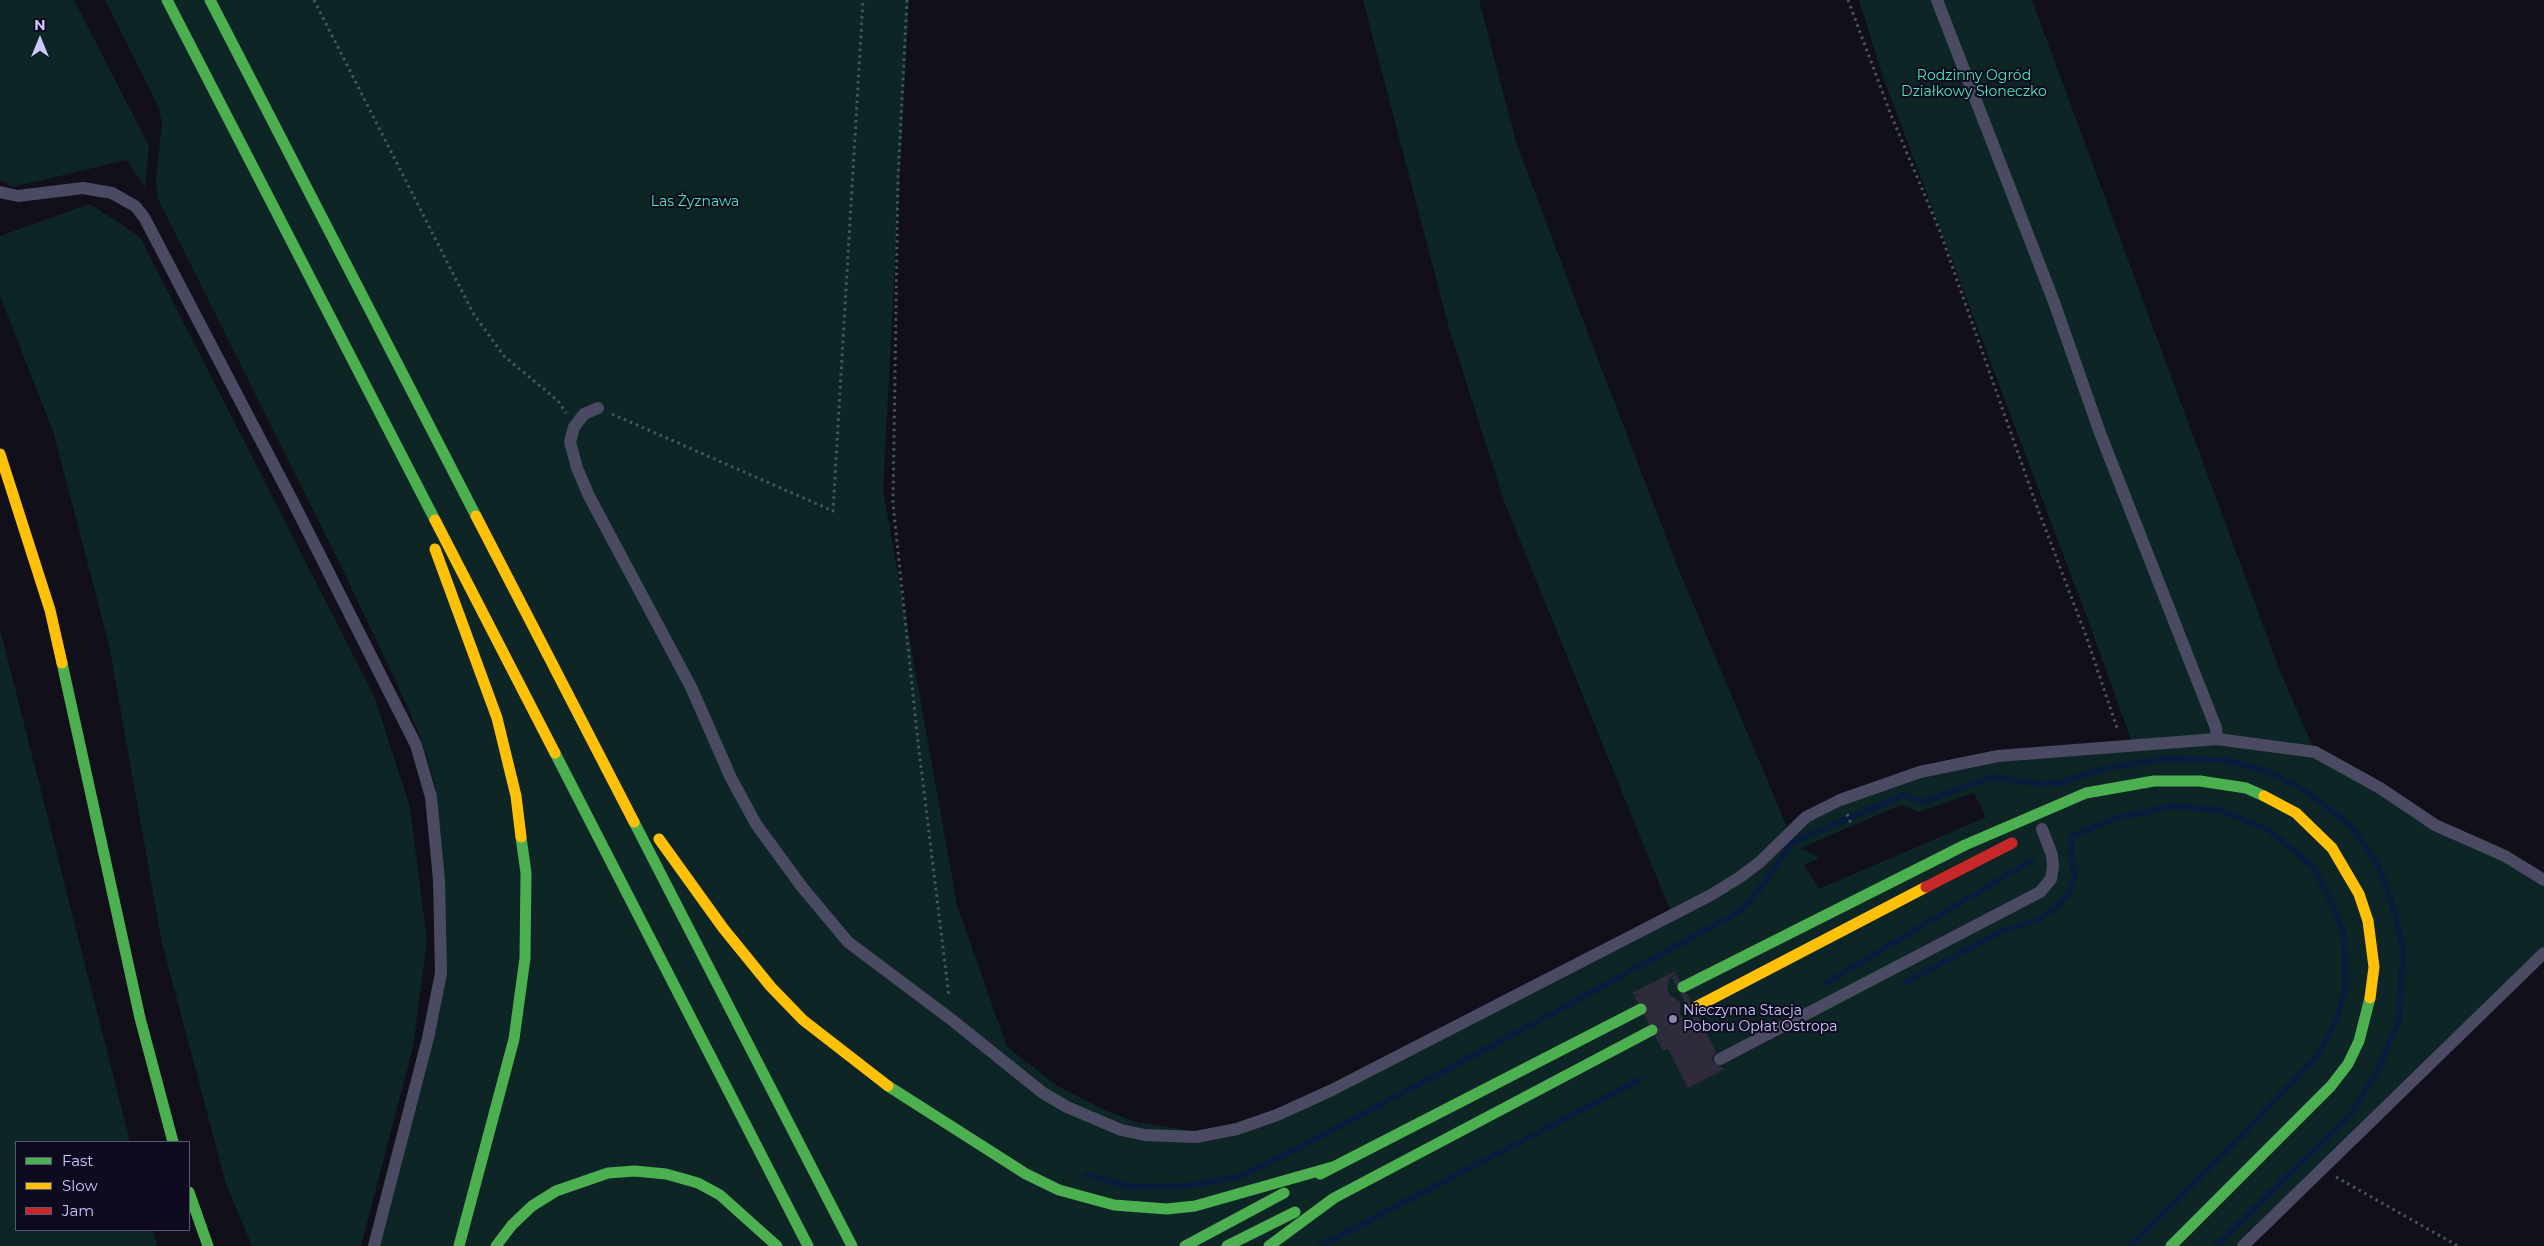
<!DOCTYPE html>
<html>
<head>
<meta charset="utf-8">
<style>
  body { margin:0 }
  #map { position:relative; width:2544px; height:1246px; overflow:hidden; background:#110f1a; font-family:Montserrat,sans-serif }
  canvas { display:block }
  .legend { position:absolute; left:15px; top:1141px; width:175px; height:90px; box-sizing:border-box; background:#0e0b1e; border:1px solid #5a5678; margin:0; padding:6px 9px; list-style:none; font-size:15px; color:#cdc7ff }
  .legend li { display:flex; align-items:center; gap:10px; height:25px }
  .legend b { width:25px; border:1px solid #5a5678 }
  .north { position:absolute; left:15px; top:15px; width:50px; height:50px; -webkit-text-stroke:4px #0e0b1e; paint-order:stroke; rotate:0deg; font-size:14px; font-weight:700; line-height:20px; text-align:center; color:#cdc7ff }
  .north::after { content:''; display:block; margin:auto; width:18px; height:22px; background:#cdc7ff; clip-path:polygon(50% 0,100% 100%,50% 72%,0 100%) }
</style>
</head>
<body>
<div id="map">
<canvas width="2544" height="1246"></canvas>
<ul class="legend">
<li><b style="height:6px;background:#4caf50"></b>Fast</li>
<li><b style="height:6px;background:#ffc107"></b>Slow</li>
<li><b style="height:6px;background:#c62828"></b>Jam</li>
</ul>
<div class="north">N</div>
</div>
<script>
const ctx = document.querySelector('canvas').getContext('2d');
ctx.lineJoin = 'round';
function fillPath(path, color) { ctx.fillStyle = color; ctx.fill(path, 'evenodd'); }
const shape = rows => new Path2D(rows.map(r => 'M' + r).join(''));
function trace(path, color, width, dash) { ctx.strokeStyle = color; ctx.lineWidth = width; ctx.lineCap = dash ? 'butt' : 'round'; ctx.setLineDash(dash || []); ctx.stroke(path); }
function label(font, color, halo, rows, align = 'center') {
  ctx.font = font + ' Montserrat,sans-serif'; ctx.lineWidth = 4; ctx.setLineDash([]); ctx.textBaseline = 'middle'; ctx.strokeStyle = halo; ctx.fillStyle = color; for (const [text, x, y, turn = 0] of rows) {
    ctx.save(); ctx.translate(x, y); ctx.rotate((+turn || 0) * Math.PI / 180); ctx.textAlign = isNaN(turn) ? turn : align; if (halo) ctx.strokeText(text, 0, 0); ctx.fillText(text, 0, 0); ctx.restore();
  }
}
const green = shape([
  [0,0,74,0,149,146,145,188,127,160,13,187,0,180],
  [105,0,909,0,883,490,957,905,1007,1047,1058,1086,1105,1110,1136,1122,1194,1131,1218,1128,1277,1115,1672,915,1504,501,1449,328,1363,0,1479,0,1516,142,1581,315,1678,568,1789,832,1806,817,1920,772,2133,745,2088,620,1884,80,1859,0,2032,0,2280,671,2315,752,2544,880,2544,953,2243,1246,372,1246,440,986,440,831,435,786,422,741,405,701,342,568,158,199,156,180,162,123,159,108],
  [1974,793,1986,817,1819,889,1804,865,1820,858,1801,848,1852,826,1901,805,1919,812],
  [90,204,140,237,374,696,410,807,427,941,413,1047,361,1246,252,1246,226,1184,162,943,109,645,53,431,0,296,0,236],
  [0,629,130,1142,16,1142,16,1230,153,1230,157,1246,0,1246]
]);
const stream = shape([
  [1826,983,2032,860],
  [1905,983,2002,931,2035,921,2059,905,2069,893,2075,876,2071,852,2072,836,2116,818,2172,806,2220,810,2269,830,2313,867,2330,899,2344,934,2346,987,2335,1023,2317,1056,2242,1135,2130,1246],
  [1085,1174,1131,1187,1188,1186,1241,1176,1300,1147,1531,1025,1737,913,1750,902,1793,842,1903,795,1922,802,1992,777,2041,784,2058,783,2106,768,2166,759,2226,760,2269,772,2306,791,2353,828,2379,868,2395,913,2403,950,2399,1019,2380,1066,2351,1114,2216,1246],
  [1320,1246,1639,1080]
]);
const building = shape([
  [1675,971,1676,973,1670,978,1667,986,1669,994,1680,1002,1680,1015,1685,1021,1693,1024,1701,1022,1716,1052,1712,1058,1713,1062,1725,1069,1688,1088,1668,1049,1663,1051,1659,1044,1665,1038,1668,1030,1666,1022,1655,1015,1655,1001,1649,996,1641,993,1634,995,1632,993]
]);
const highwayTunnel = shape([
  [1641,1009,1683,987],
  [1652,1030,1694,1008]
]);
const path = shape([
  [314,0,473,313,504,356,558,401,566,413],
  [907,0,898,178,893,504,918,742,949,997],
  [1848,0,1891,115,1939,229,2036,504,2085,633,2118,731],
  [612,414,833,511,863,0],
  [1847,814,1852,826],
  [2336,1177,2458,1246]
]);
const lane = shape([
  [1937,0,2054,302,2100,433,2216,728,2217,739],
  [0,192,18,196,83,188,112,193,135,206,144,217,291,498,416,745,431,797,439,880,441,973,428,1038,374,1246],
  [598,408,584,414,574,427,570,442,577,468,589,496,691,687,731,778,756,824,802,887,848,942,952,1020,1043,1093,1067,1107,1121,1130,1145,1135,1196,1137,1237,1129,1277,1115,1332,1090,1711,895,1740,877,1760,862,1806,817,1840,800,1920,772,1998,756,2217,739,2315,752,2380,788,2435,825,2505,856,2544,880],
  [1720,1059,2040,892,2051,879,2053,867,2052,855,2042,829],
  [2243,1246,2544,953]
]);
const fast = shape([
  [167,0,435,520],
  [210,0,476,516],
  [62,663,140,1018,173,1142],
  [555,753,808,1246],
  [634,822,852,1246],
  [1683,987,1965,845,2086,793,2154,781,2200,781,2246,788,2264,796],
  [888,1086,1026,1174,1059,1190,1114,1205,1167,1209,1195,1206,1336,1166],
  [1320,1174,1641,1009],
  [189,1192,208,1246],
  [459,1246,514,1039,525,958,526,873,521,837],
  [496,1246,512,1225,532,1206,556,1191,608,1173,635,1171,666,1174,698,1183,720,1195,777,1246],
  [1185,1246,1284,1193],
  [1227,1246,1295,1212],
  [1269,1246,1334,1198,1652,1030],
  [2171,1246,2331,1086,2348,1064,2359,1041,2370,998]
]);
const slow = shape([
  [0,454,50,610,62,663],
  [476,516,634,822],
  [435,520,555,753],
  [435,549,497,718,516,796,521,837],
  [2264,796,2296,813,2332,848,2359,894,2368,921,2374,967,2370,998],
  [659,839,723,928,771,987,803,1020,888,1086],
  [1694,1008,1926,887]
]);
const jam = shape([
  [1926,887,2012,843]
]);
const markers = [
  [1673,1019,5,"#8b87af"]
];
const parkNames = [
  ["Rodzinny Ogród",1974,76],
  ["Działkowy Słoneczko",1974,92],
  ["Las Żyznawa",695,202]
];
const poiNames = [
  ["Nieczynna Stacja",1683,1011],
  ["Poboru Opłat Ostropa",1683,1027]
];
fillPath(green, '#0e2525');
trace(stream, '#091c3c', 6);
fillPath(building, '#2f2b3d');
trace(highwayTunnel, '#2d2b3c', 28, [28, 14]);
trace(path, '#465663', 3, [2.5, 4]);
trace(lane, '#4a4a63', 12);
trace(fast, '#4caf50', 11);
trace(slow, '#ffc107', 11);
trace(jam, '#c62828', 11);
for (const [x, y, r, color] of markers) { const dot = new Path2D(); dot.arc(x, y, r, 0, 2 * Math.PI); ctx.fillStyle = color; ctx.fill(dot); trace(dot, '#0e0b1e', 2); }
label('14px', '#4ee4bd', '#0e0b1e', parkNames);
label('14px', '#cdc7ff', '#0e0b1e', poiNames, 'left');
</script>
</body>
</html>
